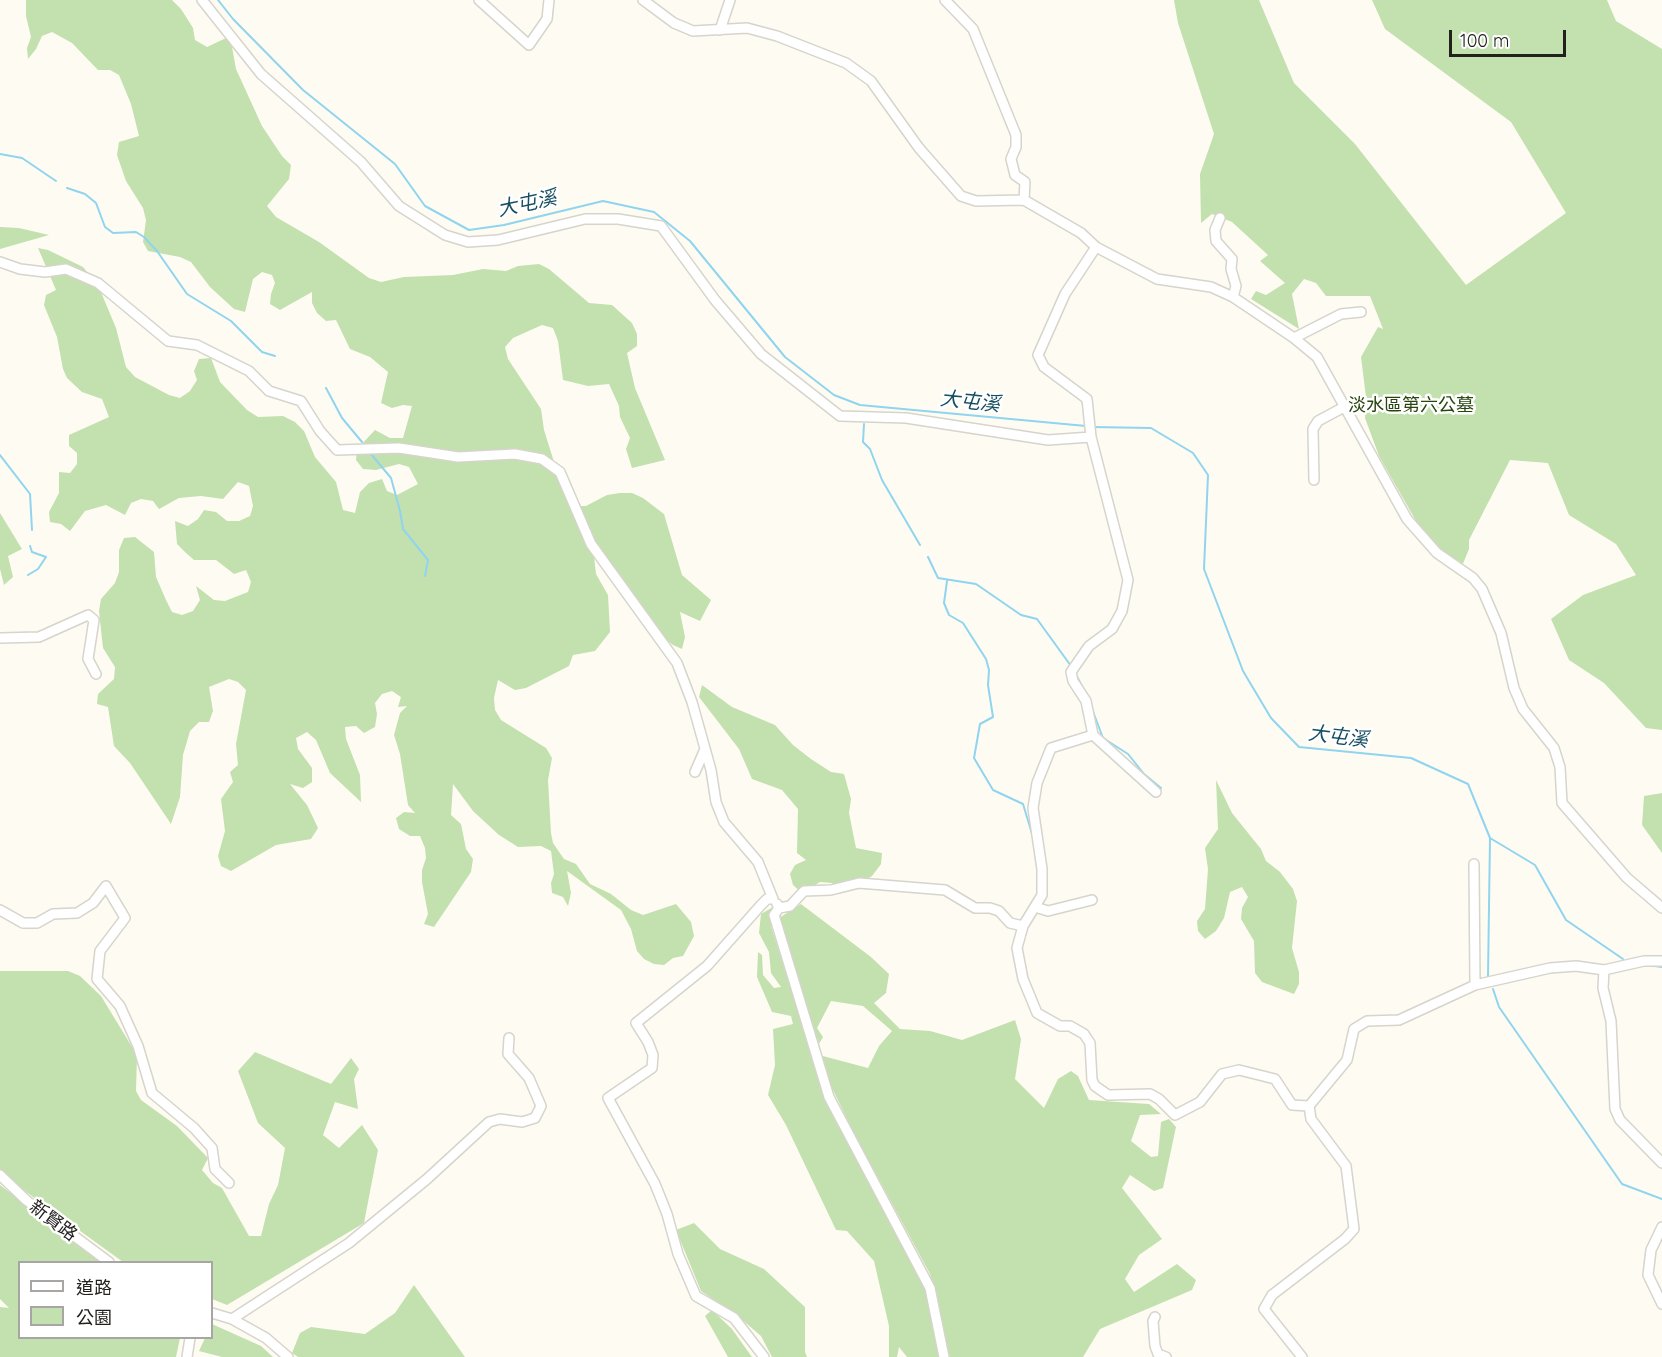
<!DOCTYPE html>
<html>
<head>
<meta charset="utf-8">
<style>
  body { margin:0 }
  #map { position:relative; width:1662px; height:1357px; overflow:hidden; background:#fefcf2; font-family:Quicksand,"Noto Sans TC",sans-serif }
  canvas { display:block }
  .legend { position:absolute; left:18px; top:1261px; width:195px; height:78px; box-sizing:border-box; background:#fff; border:2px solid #a7a6a5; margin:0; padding:8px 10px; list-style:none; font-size:18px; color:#22211e }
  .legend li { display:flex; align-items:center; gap:12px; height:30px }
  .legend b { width:30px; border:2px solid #a7a6a5 }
  .scale { position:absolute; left:1449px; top:30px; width:117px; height:27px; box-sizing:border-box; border:3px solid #22211e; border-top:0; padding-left:8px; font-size:18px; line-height:21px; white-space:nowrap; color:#22211e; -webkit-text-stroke:4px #fff; paint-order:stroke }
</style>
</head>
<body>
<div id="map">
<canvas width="1662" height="1357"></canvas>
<ul class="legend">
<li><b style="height:8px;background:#fff"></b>道路</li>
<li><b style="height:16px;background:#c3e0af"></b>公園</li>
</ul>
<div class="scale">100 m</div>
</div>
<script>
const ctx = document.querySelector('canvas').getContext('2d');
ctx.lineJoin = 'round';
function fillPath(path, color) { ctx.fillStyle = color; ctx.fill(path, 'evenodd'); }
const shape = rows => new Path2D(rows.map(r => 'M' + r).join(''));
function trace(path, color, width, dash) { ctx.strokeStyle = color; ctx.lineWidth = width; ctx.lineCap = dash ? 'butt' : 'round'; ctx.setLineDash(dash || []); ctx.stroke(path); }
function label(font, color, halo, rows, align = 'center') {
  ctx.font = font + ' Quicksand,"Noto Sans TC",sans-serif'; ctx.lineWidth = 5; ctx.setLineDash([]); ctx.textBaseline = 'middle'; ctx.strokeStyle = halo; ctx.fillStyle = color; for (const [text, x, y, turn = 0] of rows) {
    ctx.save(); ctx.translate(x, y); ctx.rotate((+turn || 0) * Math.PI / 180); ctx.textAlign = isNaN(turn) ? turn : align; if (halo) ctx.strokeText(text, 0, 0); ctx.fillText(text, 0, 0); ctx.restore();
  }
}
const green = shape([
  [26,0,172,0,181,9,193,28,195,40,207,47,226,38,232,47,236,69,262,126,282,156,291,165,289,179,267,206,276,217,319,242,369,278,381,282,404,277,453,275,483,269,506,271,518,266,539,264,549,269,589,303,612,305,632,323,637,334,637,346,627,353,635,388,665,460,632,468,626,449,630,438,620,417,619,406,609,384,588,386,563,380,558,341,553,328,542,325,513,338,505,347,508,359,541,409,544,430,565,497,575,506,586,506,607,495,620,493,632,493,643,498,664,514,682,575,711,600,700,621,680,612,685,637,682,649,673,645,655,631,592,539,596,574,608,595,610,632,595,651,573,655,569,666,526,688,515,690,498,680,494,698,495,710,501,720,546,748,552,758,548,780,551,833,553,843,564,859,576,864,590,884,611,894,631,910,643,915,676,904,691,922,694,936,683,956,673,958,664,965,654,964,644,959,637,951,631,929,621,910,567,871,571,893,568,906,563,897,552,893,551,883,554,874,551,851,541,846,518,847,499,835,473,811,453,784,451,815,461,824,466,849,473,859,471,872,434,927,424,924,428,914,422,882,422,870,426,858,425,848,420,836,410,836,399,829,396,818,404,812,415,813,408,805,400,754,394,735,400,713,407,706,398,707,401,697,392,691,382,694,375,703,377,714,375,727,364,733,356,726,345,727,346,739,360,775,361,802,330,773,316,740,307,732,296,738,298,749,312,768,312,782,303,788,290,784,307,805,318,828,311,839,276,845,231,871,221,866,218,856,225,831,221,799,233,782,230,772,238,765,236,744,246,690,238,682,229,679,209,687,213,711,209,722,199,722,190,731,183,755,180,797,171,824,130,763,114,746,108,707,97,704,98,694,114,679,115,667,103,648,99,611,101,599,115,583,119,572,119,550,124,538,135,537,154,552,156,577,166,600,172,612,182,615,193,611,200,600,196,586,214,600,225,601,248,592,251,582,246,570,234,574,216,560,194,560,185,552,177,544,175,521,188,526,198,519,204,510,216,512,227,521,239,521,250,516,253,506,249,486,238,482,223,499,201,496,179,498,159,509,153,501,141,499,131,503,125,515,106,505,85,511,70,531,61,524,50,522,49,512,59,493,59,472,70,473,77,464,77,453,69,446,69,435,109,417,102,399,82,392,67,378,63,369,57,337,44,305,46,295,56,290,38,248,48,250,83,267,98,285,116,328,126,367,135,377,169,395,180,398,190,391,197,380,194,371,199,359,211,358,220,382,247,410,258,417,283,416,295,422,304,431,315,457,336,482,343,510,355,513,360,492,369,483,382,479,387,491,397,495,418,484,409,467,399,464,376,470,363,469,356,460,357,449,375,430,390,438,403,438,412,406,403,405,392,408,381,403,388,372,370,357,350,349,336,320,326,321,317,313,312,303,312,292,280,310,270,304,271,294,275,283,272,275,262,272,253,279,245,312,234,309,210,287,191,262,180,257,148,251,143,242,146,220,143,208,126,181,117,155,119,142,139,136,131,104,119,75,110,70,98,70,72,43,52,32,42,36,36,49,28,59,27,48,31,37,26,16],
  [1174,0,1259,0,1294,83,1355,144,1466,285,1566,213,1511,122,1385,29,1372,0,1607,0,1616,21,1662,49,1662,730,1646,728,1604,683,1569,660,1551,619,1583,595,1636,575,1616,544,1569,515,1548,463,1510,460,1469,540,1469,549,1462,566,1439,549,1420,528,1379,456,1365,418,1366,397,1361,357,1378,327,1383,329,1370,296,1326,296,1316,283,1304,279,1292,294,1299,329,1251,299,1256,291,1266,295,1285,283,1260,261,1268,255,1232,222,1212,214,1201,223,1200,174,1214,134,1178,23],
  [0,227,19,228,49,235,0,249],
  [0,513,22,549,8,556,13,577,4,585,0,569],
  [702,685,732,707,775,725,793,745,811,759,831,772,844,774,851,799,849,813,856,848,882,853,881,864,872,876,850,890,839,891,832,883,820,882,802,893,793,885,790,874,795,865,806,860,797,853,798,809,782,790,752,779,739,749,699,697],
  [1216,780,1232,813,1261,849,1266,861,1280,872,1293,889,1297,901,1292,948,1299,972,1299,984,1294,994,1262,982,1255,973,1254,941,1241,919,1242,908,1248,897,1242,887,1230,892,1224,918,1216,931,1205,939,1198,931,1197,921,1205,909,1208,869,1205,848,1218,829],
  [1662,793,1662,853,1642,825,1644,796],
  [801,904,871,957,889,974,886,993,874,1003,900,1029,930,1031,962,1040,1015,1020,1021,1039,1015,1079,1044,1108,1058,1079,1071,1071,1078,1076,1089,1100,1149,1104,1161,1114,1140,1115,1131,1141,1151,1157,1158,1156,1161,1122,1169,1119,1176,1127,1163,1188,1154,1191,1130,1175,1122,1188,1162,1239,1139,1255,1125,1279,1134,1292,1177,1264,1196,1280,1192,1290,1100,1329,1083,1357,950,1357,930,1274,854,1133,832,1088,819,1055,868,1068,879,1046,892,1031,863,1006,831,1001,817,1028,823,1037,819,1044,779,918],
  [773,907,771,926,826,1100,926,1291,941,1357,907,1357,899,1347,897,1357,889,1357,889,1326,874,1261,847,1231,836,1230,786,1125,768,1095,775,1065,773,1029,793,1024,791,1016,772,1012,757,977,758,952,762,955,763,975,774,988,781,987,771,973,769,952,759,933,761,914],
  [0,971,68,971,80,976,101,996,137,1055,136,1091,141,1100,177,1126,208,1158,202,1170,213,1183,222,1188,249,1236,261,1236,269,1204,278,1185,285,1148,258,1123,238,1071,255,1052,331,1084,351,1058,359,1069,354,1079,358,1109,335,1102,323,1135,339,1148,362,1125,378,1150,364,1223,227,1305,212,1299,212,1262,123,1262,0,1173],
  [0,1185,101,1262,20,1262,20,1338,180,1338,176,1357,0,1357,0,1307,9,1308,0,1299],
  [694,1223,720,1249,764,1269,805,1307,805,1352,807,1357,772,1357,761,1336,739,1317,701,1291,676,1230],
  [414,1285,465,1357,298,1357,292,1353,300,1333,311,1327,365,1334,395,1313],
  [712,1310,732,1329,752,1357,728,1357,705,1316],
  [212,1324,261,1346,273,1357,222,1357,199,1351,205,1338,212,1338]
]);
const stream = shape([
  [218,0,233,19,303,90,395,164,425,206,469,230,504,225,603,201,654,212,690,241,785,357,834,395,860,405,1086,426],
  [0,154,22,158,56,181],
  [67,188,85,194,96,203,105,227,113,233,136,232,144,237,157,251,187,294,231,321,262,352,275,356],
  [326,388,342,418,362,442],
  [864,424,863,442,870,449,882,480,920,545],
  [1092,427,1151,428,1193,453,1208,475,1204,569,1243,671,1271,718,1299,747,1411,758,1468,784,1490,838,1488,976],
  [371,454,391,478,400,511,403,529,428,560,425,576],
  [0,455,30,494,32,530],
  [928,557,938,578,976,584,1021,615,1037,619,1071,666],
  [28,575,38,569,46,557,32,552,30,546],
  [947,581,944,603,949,615,963,623,986,659,989,670,988,685,993,717,980,724,974,758,993,790,1023,804,1033,837],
  [1074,671,1084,690],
  [1092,709,1103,738,1128,754,1144,774,1161,788],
  [1490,838,1535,865,1566,920,1623,959],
  [1647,965,1662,967],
  [1493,989,1499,1007,1622,1184,1662,1199]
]);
const minor = shape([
  [202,0,261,74,361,162,399,206,445,235,468,242,498,240,585,219,618,219,661,226,715,300,761,354,840,416,906,418,1048,440,1091,437],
  [479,0,529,45,547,19,549,0],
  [643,0,674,23,693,31,747,28,777,36,846,63,871,81,919,148,961,196,976,201,1024,200,1081,233,1096,247,1157,279,1211,287,1233,297,1294,338,1317,357,1407,519,1437,553,1473,578,1482,589,1501,633,1514,688,1523,709,1554,748,1560,767,1562,803,1627,878,1662,908],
  [945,0,973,29,1016,135,1016,147,1011,159,1015,175,1025,182,1024,200],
  [720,30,730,0],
  [1220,218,1215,230,1216,241,1232,259,1231,269,1236,286,1233,297],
  [0,262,20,269,45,272,66,269,98,283,168,341,197,345,249,371,269,391,301,401,320,431,337,450,399,448,458,457,515,454,542,459,560,472,591,544,677,663,692,702,711,770,716,802,724,822,758,862,773,899,767,899,761,905,707,966,636,1023,648,1042,653,1055,652,1068,608,1098,655,1184,667,1214,678,1254,696,1296,734,1318,764,1357],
  [1294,338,1341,314,1361,312],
  [1314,480,1313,429,1318,421,1346,406],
  [0,638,39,637,88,615,94,620,88,659,96,674],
  [1093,735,1156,792],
  [695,772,705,749],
  [1474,864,1475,985],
  [777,904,779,908,774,915,829,1097,930,1288,944,1357],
  [1035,907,1048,911,1092,900],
  [779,908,790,906,804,891,831,890,859,883,945,890,975,908,990,908,999,911,1010,923,1023,926,1042,895,1042,869,1033,808,1037,783,1051,748,1093,735,1086,701,1073,681,1071,672,1089,646,1112,629,1122,611,1128,580,1091,437,1087,399,1044,367,1038,355,1065,294,1096,247],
  [0,910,23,923,37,923,53,914,77,913,93,903,106,886,125,918,100,951,97,979,120,1006,138,1046,152,1093,194,1128,212,1148,215,1169,229,1183],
  [1023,926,1017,948,1023,979,1037,1013,1060,1026,1070,1026,1084,1034,1090,1043,1092,1080,1095,1086,1108,1095,1150,1094,1159,1099,1175,1115,1200,1102,1222,1074,1239,1070,1275,1079,1292,1105,1309,1106],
  [1604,970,1603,988,1611,1021,1615,1109,1620,1120,1662,1163],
  [0,1175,26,1200,109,1262],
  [1662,1227,1651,1250,1648,1275,1662,1304],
  [212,1313,232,1319,266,1338,288,1357],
  [1155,1317,1153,1321,1155,1346,1158,1354,1166,1357],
  [232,1319,349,1243,427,1179,489,1122,500,1119,522,1122,535,1118,541,1106,529,1078,508,1054,509,1038],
  [187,1357,190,1338],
  [1302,1357,1264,1309,1272,1295,1345,1239,1354,1229,1346,1166,1311,1119,1309,1106,1347,1060,1354,1029,1367,1021,1399,1020,1475,985,1550,968,1576,966,1604,970,1644,961,1662,961]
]);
const parkNames = [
  ["淡水區第六公墓",1411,406]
];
const streetNames = [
  ["新賢路",53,1221,37]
];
const waterNames = [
  ["大屯溪",527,204,-12],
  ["大屯溪",970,402,6],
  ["大屯溪",1338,737,7]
];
fillPath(green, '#c3e0af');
trace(stream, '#90d4ef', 2);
trace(minor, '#d6d4cb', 12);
trace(minor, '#fff', 9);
label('18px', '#2a460f', '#fff', parkNames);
label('18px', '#22211e', '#fff', streetNames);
label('italic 20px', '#164f62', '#fff', waterNames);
</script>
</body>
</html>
